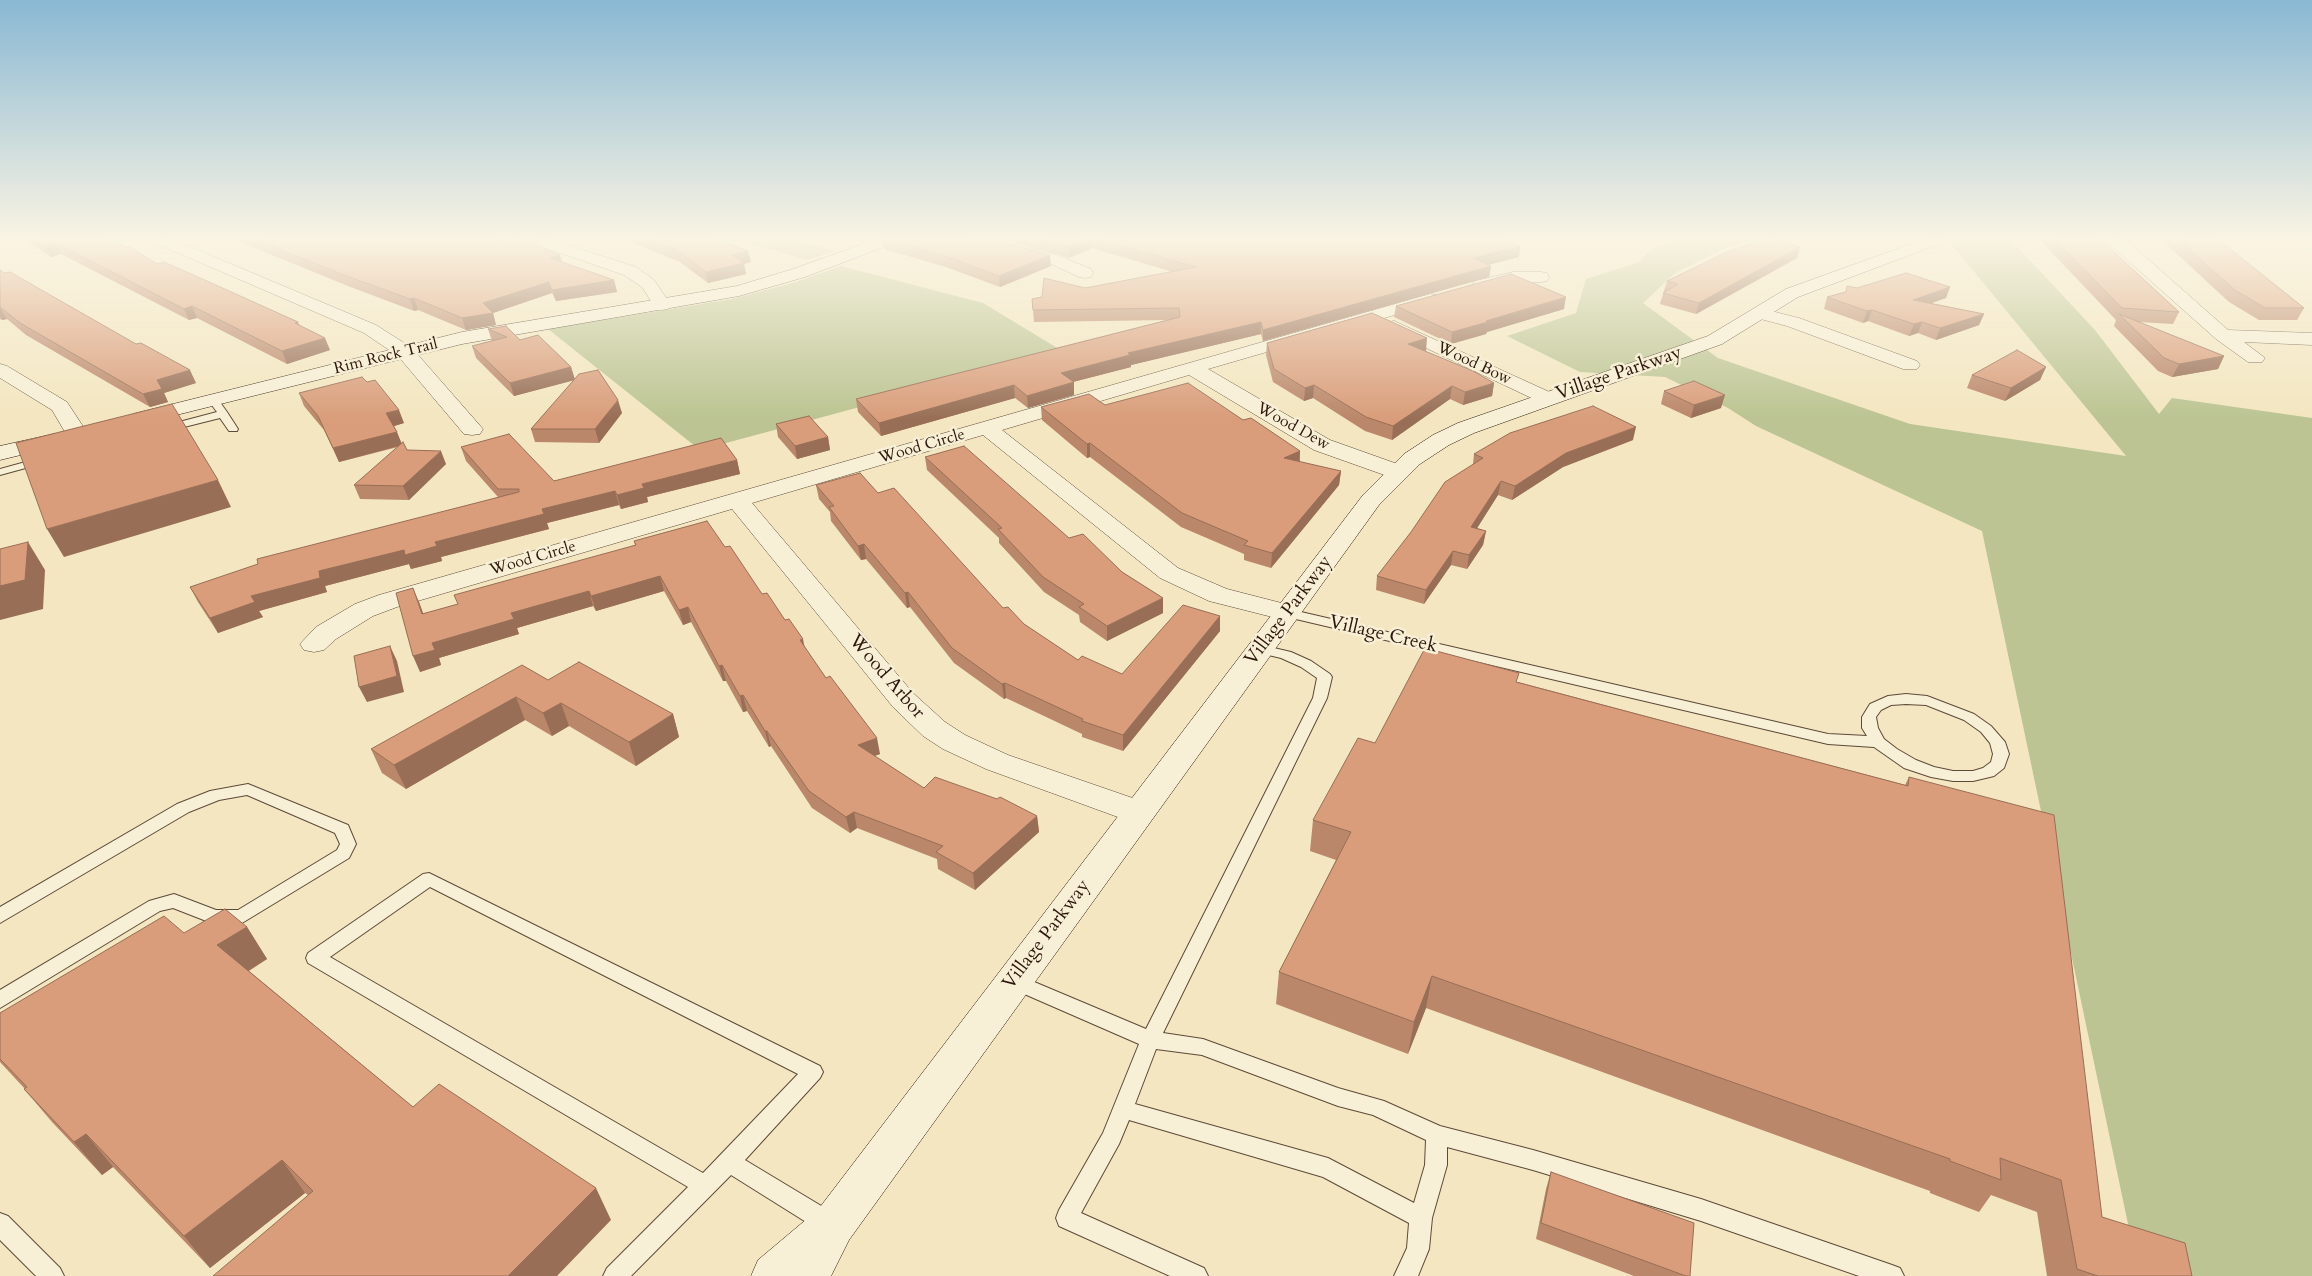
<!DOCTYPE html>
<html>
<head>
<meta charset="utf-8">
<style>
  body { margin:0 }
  canvas { display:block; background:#f3e6c0 }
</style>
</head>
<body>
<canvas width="2312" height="1276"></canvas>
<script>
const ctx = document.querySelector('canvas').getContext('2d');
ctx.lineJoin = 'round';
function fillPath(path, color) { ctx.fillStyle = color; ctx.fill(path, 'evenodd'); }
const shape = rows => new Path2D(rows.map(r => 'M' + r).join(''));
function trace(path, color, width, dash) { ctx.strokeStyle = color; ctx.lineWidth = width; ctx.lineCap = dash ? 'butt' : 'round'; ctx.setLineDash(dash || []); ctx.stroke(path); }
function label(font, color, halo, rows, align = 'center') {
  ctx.font = font + ' Cardo,serif'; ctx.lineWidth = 5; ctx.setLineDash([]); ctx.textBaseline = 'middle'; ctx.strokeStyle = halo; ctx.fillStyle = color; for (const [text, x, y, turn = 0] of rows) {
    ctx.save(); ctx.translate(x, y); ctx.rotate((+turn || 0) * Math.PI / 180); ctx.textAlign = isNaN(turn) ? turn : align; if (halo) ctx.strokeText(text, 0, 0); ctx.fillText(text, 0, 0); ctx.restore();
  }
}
const green = shape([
  [739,240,795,240,835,251,807,260],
  [1680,240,1751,240,1723,249,1675,273,1643,303,1718,358,1910,424,2126,456,1948,240,2011,240,2095,330,2159,414,2172,398,2312,418,2312,1276,2139,1276,1982,531,1756,426,1728,408,1665,377,1580,372,1507,336,1576,313,1586,279,1639,262,1652,249],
  [841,266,983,303,1064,352,700,450,548,329,732,299,796,282]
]);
const lane = shape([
  [213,397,217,398,227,412,238,429,237,431,229,431,220,418,168,431,163,428,164,426,217,412,208,400,213,397],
  [40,458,46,461,44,463,0,475,0,469,40,458],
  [1288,609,1828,734,1867,736,1862,728,1862,717,1870,704,1888,696,1906,694,1927,696,1974,714,1991,726,2005,742,2009,754,2004,768,1994,776,1973,781,1953,781,1931,777,1904,768,1874,747,1828,744,1283,616,1281,613,1283,610,1288,609],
  [1906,704,1926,705,1964,720,1981,732,1990,743,1993,754,1991,762,1983,768,1973,771,1953,771,1934,767,1916,760,1897,749,1884,739,1878,728,1876,717,1881,710,1891,705,1906,704],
  [1261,645,1291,652,1311,661,1330,674,1332,677,1327,698,1163,1033,1203,1039,1338,1088,1384,1101,1440,1126,1533,1150,1701,1199,1892,1265,1900,1268,1904,1276,1859,1276,1701,1221,1533,1170,1447,1147,1447,1165,1432,1218,1429,1249,1418,1276,1394,1276,1407,1248,1409,1223,1323,1177,1129,1120,1119,1144,1081,1213,1204,1268,1208,1276,1170,1276,1059,1226,1056,1218,1059,1210,1103,1133,1139,1044,1006,986,1004,981,1006,976,1013,973,1020,976,1146,1029,1313,698,1317,678,1301,667,1281,658,1256,652,1254,649,1261,645],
  [1156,1049,1202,1055,1338,1106,1373,1115,1426,1140,1425,1165,1414,1203,1328,1158,1135,1104,1156,1049],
  [248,784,348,825,356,844,349,858,242,923,214,924,173,908,160,911,0,1008,0,990,149,901,174,894,216,910,238,910,337,850,340,844,335,833,247,795,219,800,189,812,0,923,0,907,177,804,210,791,248,784],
  [429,873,820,1066,823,1072,820,1078,745,1160,838,1216,841,1224,838,1232,830,1235,822,1232,731,1175,631,1276,603,1276,607,1268,688,1187,308,963,306,958,308,953,423,874,429,873],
  [430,887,798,1074,703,1173,330,957,430,887],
  [0,1213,8,1216,60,1268,64,1276,36,1276,0,1240,0,1213]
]);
const street = shape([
  [153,240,174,240,376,325,412,348,483,429,480,434,472,435,464,434,398,356,364,333,155,243,153,240],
  [529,240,552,240,636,267,654,280,671,305,668,309,662,310,656,309,642,287,624,275,531,243,529,240],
  [973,240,999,240,1057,255,1091,269,1093,273,1091,277,1085,278,1079,277,1045,261,975,243,973,240],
  [2105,240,2124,240,2132,245,2228,330,2312,333,2312,345,2244,342,2265,358,2262,362,2248,362,2216,339,2105,240],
  [1513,272,1541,272,1547,273,1549,277,1547,281,1541,282,1513,282,1481,290,1475,289,1472,285,1475,281,1513,272],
  [1430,294,1436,295,1439,299,1436,303,1208,369,1330,440,1406,467,1409,472,1406,477,1398,479,1390,477,1314,450,1189,375,1002,430,1178,568,1227,589,1297,607,1301,613,1297,619,1288,621,1209,601,1160,578,983,435,752,503,913,693,945,722,965,735,1008,755,1150,804,1154,812,1150,820,1138,823,1126,820,986,769,943,749,923,736,893,707,732,509,397,607,373,616,336,639,324,650,314,652,304,650,300,644,316,627,355,604,379,595,1430,294],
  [1759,308,1799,318,1917,361,1920,365,1917,369,1903,369,1787,326,1753,317,1750,313,1753,309,1759,308],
  [1394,321,1556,395,1559,399,1556,403,1549,405,1542,403,1388,330,1385,326,1388,322,1394,321],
  [0,364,7,366,67,402,88,434,85,439,77,440,69,439,52,410,0,378,0,364]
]);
const secondary = shape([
  [874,240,896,240,894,243,805,277,739,296,462,344,140,424,133,422,129,418,133,414,462,332,737,286,793,269,874,240],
  [1922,240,1944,240,1942,243,1798,297,1722,344,1474,433,1449,445,1420,464,1379,505,849,1240,831,1276,751,1276,758,1260,808,1218,814,1215,1363,495,1404,454,1433,435,1458,423,1708,336,1786,289,1922,240],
  [54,434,62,435,65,440,62,445,0,460,0,446,54,434]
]);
const wall = shape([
  [26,240,111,240,157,264,298,322,300,326,330,350,287,364,197,318,189,320,61,254,51,257],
  [235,240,497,240,560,255,562,262,614,280,617,292,556,301,552,293,493,313,496,325,466,330,418,310,414,311,348,286],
  [626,240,719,240,748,251,751,262,744,264,746,274,708,283,680,262],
  [853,240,869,240,862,242],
  [882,240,994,240,1051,266,1000,287,946,267,884,249],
  [1005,240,1504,240,1520,246,1519,257,1488,265,1491,266,1489,277,1263,341,1261,334,1131,365,1131,367,1073,382,1074,382,1074,395,1028,408,1015,398,881,436,858,412,856,399,1168,320,1034,322,1032,299,1173,272,1092,248,1069,258],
  [2040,240,2101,240,2179,312,2173,324,2139,322,2224,356,2218,369,2172,377,2158,371,2114,326,2116,320],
  [2164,240,2219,240,2304,308,2297,320,2259,320,2229,302,2163,241],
  [1800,247,1797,258,1696,314,1660,304,1667,281],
  [0,270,4,273,196,383,164,393,168,402,150,407,26,335,7,319,2,320,0,319],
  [1950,287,1946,298,1931,303,1984,314,1979,325,1936,340,1918,333,1909,336,1868,321,1863,323,1824,309,1827,297,1857,288],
  [1396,306,1564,309,1487,332,1486,334,1451,344,1394,317],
  [488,329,520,340,571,367,575,380,622,413,599,443,535,442,531,429,574,380,514,396,476,358,472,346,492,341],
  [1267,343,1426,351,1425,351,1494,383,1492,396,1463,405,1450,399,1392,440,1365,431,1313,398,1304,401,1273,382,1266,355],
  [2046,367,2040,380,2005,401,1967,388,1972,375],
  [1664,391,1721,408,1691,418,1661,404],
  [299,393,404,423,394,426,402,444,407,450,446,464,409,500,360,499,354,485,398,447,339,462,324,430,304,406],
  [1105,405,1243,420,1300,451,1300,462,1341,471,1339,485,1271,568,1244,560,1244,554,1181,527,1090,457,1087,458,1042,420,1041,407],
  [776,424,828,437,830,450,797,459,778,437],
  [1633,440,1563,467,1512,500,1498,495,1477,528,1486,531,1483,545,1467,569,1451,565,1424,604,1376,590,1377,576,1473,464,1474,454],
  [461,447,554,481,737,460,740,474,647,497,648,502,621,509,619,505,547,523,549,529,441,557,442,561,411,569,409,564,325,586,327,592,259,611,263,617,218,633,198,602,190,587,498,497,466,461],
  [925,457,1069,538,1163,598,1163,613,1107,641,1080,622,1079,615,1044,592,999,543,999,538,927,470],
  [816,485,878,493,1003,608,1024,624,1078,660,1122,674,1220,616,1220,631,1123,751,1082,737,1082,734,1006,698,1004,699,954,663,910,607,907,608,866,559,861,560,831,521,830,512,819,499],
  [634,541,725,547,762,594,785,620,804,647,880,754,874,756,924,788,1037,816,1039,832,975,890,938,869,937,859,857,828,850,833,812,808,771,746,769,747,747,711,743,712,726,681,723,681,691,622,683,625,664,591,596,611,593,606,517,628,519,634,439,658,441,665,420,672,419,602,423,614,458,604,635,545],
  [548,680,673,714,679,737,636,766,569,726,552,736,525,720,406,789,382,773,371,749],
  [1518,682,1905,785,1909,777,2102,1217,2192,1276,2047,1276,2037,1212,1991,1195,1979,1212,1930,1193,1930,1191,1426,1008,1408,1054,1276,1004,1279,972,1336,860,1310,851,1313,820,1375,743],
  [247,927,267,959,249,971,413,1107,611,1220,308,1195,305,1193,210,1268,113,1167,102,1175,52,1122,24,1089,25,1089,0,1062,0,1013,184,933],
  [1551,1172,1690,1276,1634,1276,1536,1239,1546,1189]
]);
const shadedWall = shape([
  [861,240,869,240,862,242],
  [1086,240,1092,240,1092,248,1069,258,1069,247],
  [56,243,61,254,51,257,45,246],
  [1520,246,1519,257,1471,269,1473,258],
  [1800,247,1797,258,1696,314,1699,303],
  [748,251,751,262,744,264,746,274,708,283,706,272,732,255],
  [560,255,563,266,550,258],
  [1050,255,1051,266,1000,287,999,276],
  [1491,266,1489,277,1263,341,1263,330],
  [614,280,617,292,556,301,552,290],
  [549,282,552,293,493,313,496,325,466,330,462,318,483,303],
  [1950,287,1946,298,1909,311,1913,300],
  [1566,297,1564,309,1487,332,1486,334,1451,344,1452,332],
  [414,298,418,310,414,311,410,299],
  [192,306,197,318,189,320,184,309],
  [0,307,7,319,2,320,0,316],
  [1872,310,1868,321,1863,323,1867,311],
  [1984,314,1979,325,1936,340,1940,328],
  [1261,322,1261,334,1131,365,1131,367,1061,385,1061,373,1128,353],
  [1922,322,1918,333,1909,336,1914,324],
  [325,338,330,350,287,364,282,351],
  [1427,338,1426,351,1406,356,1408,344],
  [2224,356,2218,369,2172,377,2179,364],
  [571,367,575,380,514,396,510,383],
  [2046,367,2040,380,2005,401,2011,388],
  [190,370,196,383,164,393,168,402,150,407,143,394,157,380],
  [1074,382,1074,395,1028,408,1027,396],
  [1494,383,1492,396,1463,405,1465,392],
  [1014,385,1015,398,881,436,879,423],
  [1314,385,1313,398,1304,401,1305,388],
  [1452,386,1450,399,1392,440,1393,426],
  [1725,395,1721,408,1691,418,1694,405],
  [618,400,622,413,599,443,595,429],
  [399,410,404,423,391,427,386,413],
  [1636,427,1633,440,1563,467,1512,500,1515,486,1566,453],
  [397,432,402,445,339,462,333,448],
  [828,437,830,450,797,459,795,446],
  [1090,443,1090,457,1087,458,1087,444],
  [441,451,446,464,409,500,403,486],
  [1300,451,1299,464,1284,458],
  [737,460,740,474,647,497,648,502,621,509,617,495,642,484],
  [1341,471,1339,485,1271,568,1272,553],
  [218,480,231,507,64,557,47,529],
  [1501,481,1498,495,1469,541,1471,527],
  [615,491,619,505,547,523,549,529,441,557,442,561,411,569,409,564,325,586,327,592,259,611,263,617,218,633,210,618,251,596,319,571,435,542,542,509],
  [1486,531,1483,545,1467,569,1469,555],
  [28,542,45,570,43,609,0,620,0,586],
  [864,544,866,559,861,560,858,546],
  [1453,551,1451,565,1424,604,1426,590],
  [660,576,664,591,596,611,591,596],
  [413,588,419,602,429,629,422,614],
  [589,591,593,606,517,628,519,634,439,658,441,665,420,672,413,656,432,643,511,613],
  [908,592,910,607,907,608,905,593],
  [1163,598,1163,613,1107,641,1107,626],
  [688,607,691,622,683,625,679,610],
  [1220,616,1220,631,1123,751,1123,735],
  [803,639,806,655,800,640],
  [390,646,397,661,404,692,367,702,359,687],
  [722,665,726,681,723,681,719,666],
  [1005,683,1006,698,1004,699,1002,684],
  [743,695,747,711,743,712,740,696],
  [516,697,525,720,406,789,394,765],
  [561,703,569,726,552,736,543,713],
  [673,714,679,737,636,766,629,742],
  [765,731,767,731,771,746,769,747],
  [877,738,880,754,861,761,858,745],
  [854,812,857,828,850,833,846,817],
  [1037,816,1039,832,975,890,973,873],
  [247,927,267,959,238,977,217,945],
  [1432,976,1426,1008,1408,1054,1414,1022],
  [86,1134,113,1167,102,1175,74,1142],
  [282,1160,305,1193,210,1268,184,1236],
  [596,1188,611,1220,557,1276,508,1276]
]);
const building = shape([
  [36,240,111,240,126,247,130,247,157,264,164,262,218,286,298,322,295,323,325,338,282,351,192,306,184,309,56,243,45,246,36,240],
  [257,240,497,240,504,242,511,240,521,240,560,255,550,258,614,280,552,290,549,282,483,303,493,313,462,318,414,298,410,299,344,275,257,240],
  [651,240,719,240,748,251,732,255,744,263,706,272,678,251,651,240],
  [887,240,994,240,1050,255,999,276,945,256,887,240],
  [1042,240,1086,240,1069,247,1042,240],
  [1100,240,1504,240,1520,246,1473,258,1491,266,1263,330,1261,322,1128,353,1130,355,1061,373,1074,382,1027,396,1014,385,879,423,856,399,1180,317,1179,308,1033,310,1032,299,1042,297,1044,278,1085,288,1196,267,1100,240],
  [1766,240,1777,240,1800,247,1699,303,1663,293,1678,284,1667,281,1731,250,1766,240],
  [2055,240,2101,240,2179,312,2122,308,2055,240],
  [2178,240,2219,240,2304,308,2265,308,2235,290,2178,240],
  [0,270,4,273,10,272,136,344,141,343,190,370,157,380,162,389,143,394,20,323,0,307,0,270],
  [1906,273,1950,287,1913,300,1984,314,1940,328,1922,322,1914,324,1872,310,1867,311,1827,297,1846,292,1847,286,1857,288,1906,273],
  [1511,274,1566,297,1486,321,1488,322,1452,332,1396,306,1511,274],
  [1372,313,1427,338,1408,344,1473,371,1494,383,1465,392,1452,386,1393,426,1366,417,1314,385,1305,388,1274,369,1267,343,1372,313],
  [2119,314,2224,356,2179,364,2164,358,2119,314],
  [506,326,520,340,538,335,571,367,510,383,472,346,507,337,488,329,506,326],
  [2017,350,2046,367,2011,388,1972,375,2017,350],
  [598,370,618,400,595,429,531,429,579,374,598,370],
  [362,377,367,382,375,380,399,410,386,413,397,432,333,448,318,416,299,393,362,377],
  [1694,381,1725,395,1694,405,1664,391,1694,381],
  [1188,383,1243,420,1251,418,1300,451,1284,458,1341,471,1272,553,1244,545,1248,541,1182,513,1090,443,1087,444,1041,407,1089,394,1105,405,1188,383],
  [172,404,218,480,47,529,16,443,172,404],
  [1593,406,1636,427,1566,453,1515,486,1501,481,1471,527,1486,531,1469,555,1453,551,1426,590,1377,576,1411,532,1445,482,1483,458,1474,454,1510,433,1593,406],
  [809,416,828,437,795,446,776,424,809,416],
  [509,434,554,481,721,438,737,460,642,484,644,488,617,495,615,491,542,509,544,514,435,542,437,546,405,555,404,550,319,571,320,578,251,596,255,602,210,618,190,587,258,564,257,559,519,492,519,489,498,489,461,447,509,434],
  [403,442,407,450,441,451,403,486,354,485,403,442],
  [964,446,1069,538,1083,534,1122,572,1163,598,1107,626,1079,607,1084,604,1043,577,998,529,1002,528,925,457,964,446],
  [860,473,878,493,894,488,1003,608,1008,607,1024,624,1078,660,1082,656,1122,674,1183,605,1220,616,1123,735,1082,721,1083,719,1005,683,1002,684,952,648,908,592,905,593,864,544,858,546,829,507,834,506,816,485,860,473],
  [707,521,725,547,730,546,762,594,767,593,785,620,789,619,803,639,800,640,826,678,830,676,877,738,858,745,924,788,935,777,997,799,1000,797,1037,816,973,873,936,852,943,846,854,812,846,817,809,791,767,731,765,731,743,695,740,696,722,665,719,666,688,607,679,610,660,576,591,596,589,591,511,613,514,619,432,643,435,650,413,656,396,593,413,588,422,614,458,604,454,595,636,545,634,541,707,521],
  [28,542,25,580,0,586,0,549,28,542],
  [390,646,397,676,359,687,354,656,390,646],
  [1425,648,1519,673,1516,682,1908,786,1909,777,2054,815,2102,1217,2185,1243,2192,1276,2098,1276,2077,1269,2061,1180,2000,1158,2001,1180,1950,1161,1950,1159,1432,976,1414,1022,1279,972,1351,832,1313,820,1358,738,1375,743,1425,648],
  [579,662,673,714,629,742,561,703,543,713,516,697,394,765,371,749,522,665,548,680,579,662],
  [225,909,247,927,217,945,413,1107,439,1084,596,1188,508,1276,213,1276,313,1191,282,1160,184,1236,86,1134,74,1142,24,1089,27,1087,0,1059,0,1013,164,916,184,933,225,909],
  [1551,1172,1694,1223,1690,1276,1686,1276,1541,1223,1551,1172]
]);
const farStreetnames = [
  ["Rim Rock Trail",386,357,-14],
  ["Wood Bow",1474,364,25],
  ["Wood Dew",1293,427,29],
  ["Wood Circle",922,447,-16],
  ["Wood Circle",533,559,-16]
];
const streetNames = [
  ["Village Parkway",1619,374,-19],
  ["Village Parkway",1289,611,-53],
  ["Village Creek",1383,635,13],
  ["Wood Arbor",886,677,49],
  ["Village Parkway",1047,935,-53]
];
fillPath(green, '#bbc492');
trace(lane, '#5d4a38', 2);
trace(street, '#5d4a38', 1);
trace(secondary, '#2b160b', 1);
fillPath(lane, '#f7efd6');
fillPath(street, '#f7efd6');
fillPath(secondary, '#f7efd6');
fillPath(wall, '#bb876a');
fillPath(shadedWall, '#986e56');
fillPath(building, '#d99d7b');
trace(building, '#986e56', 1);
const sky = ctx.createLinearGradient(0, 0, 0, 419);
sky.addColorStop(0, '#89b8d3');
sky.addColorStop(0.57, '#faf4e3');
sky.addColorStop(1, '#faf4e300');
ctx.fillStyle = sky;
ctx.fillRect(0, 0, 2312, 419);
label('16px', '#2b160b', '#f7efd6', farStreetnames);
label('19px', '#2b160b', '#f7efd6', streetNames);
</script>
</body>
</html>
